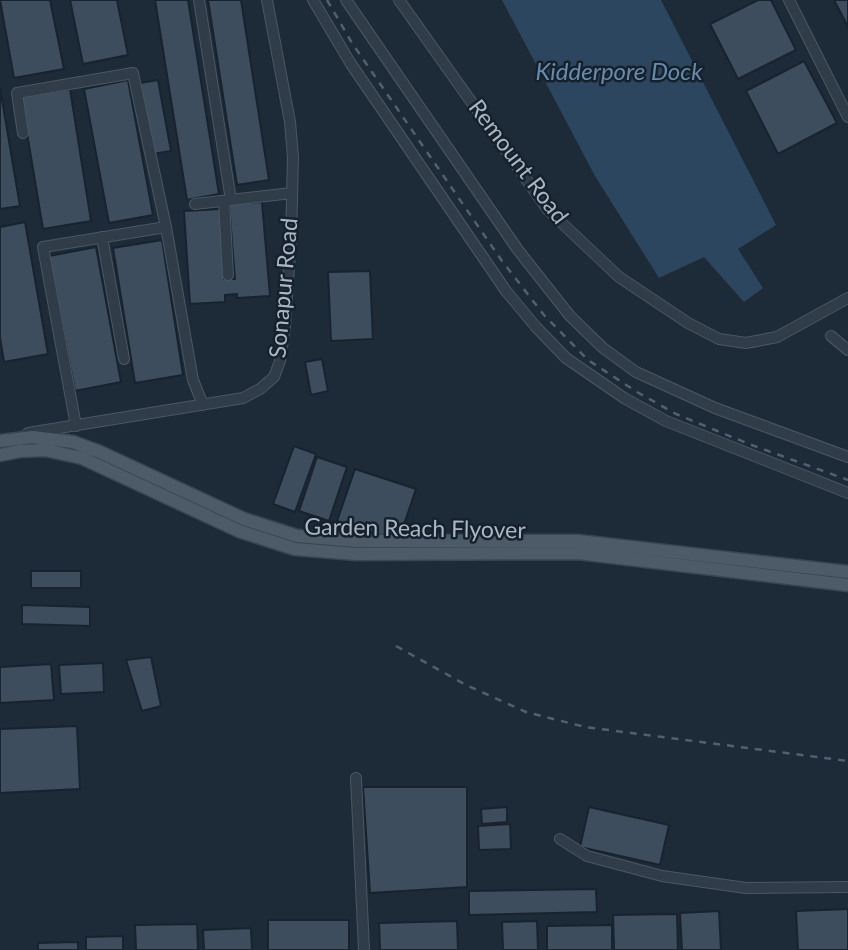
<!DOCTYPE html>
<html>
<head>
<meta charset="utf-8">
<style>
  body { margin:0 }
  canvas { display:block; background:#1d2a37 }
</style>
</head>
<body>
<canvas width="848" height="950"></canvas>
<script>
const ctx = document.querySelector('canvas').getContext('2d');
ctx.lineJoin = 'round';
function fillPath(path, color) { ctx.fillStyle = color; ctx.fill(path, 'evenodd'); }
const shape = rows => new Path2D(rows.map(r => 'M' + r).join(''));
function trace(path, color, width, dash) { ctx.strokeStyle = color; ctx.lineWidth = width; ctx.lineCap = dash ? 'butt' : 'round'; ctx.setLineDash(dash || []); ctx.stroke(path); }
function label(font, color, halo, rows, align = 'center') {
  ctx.font = font + ' Lato,sans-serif'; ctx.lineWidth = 5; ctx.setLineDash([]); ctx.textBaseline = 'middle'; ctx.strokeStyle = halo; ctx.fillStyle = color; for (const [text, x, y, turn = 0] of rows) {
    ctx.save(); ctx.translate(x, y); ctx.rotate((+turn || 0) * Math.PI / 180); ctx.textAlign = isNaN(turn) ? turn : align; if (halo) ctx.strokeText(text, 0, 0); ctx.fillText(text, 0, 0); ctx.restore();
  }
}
const water = shape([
  [502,0,661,0,776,225,738,249,763,288,744,302,704,257,659,278,595,176]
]);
const building = shape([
  [0,0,50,0,64,69,14,78,0,0],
  [70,0,117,0,128,55,83,64,70,0],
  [155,0,188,0,219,194,187,200,155,0],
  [208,0,241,0,269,180,237,185,208,0],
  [758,0,771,0,796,50,738,79,710,24,758,0],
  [834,0,848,0,848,27,834,0],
  [804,61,837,123,778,154,746,91,804,61],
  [128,80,153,215,109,223,84,89,128,80],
  [158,80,171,151,153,154,140,83,158,80],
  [0,88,20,206,0,209,0,88],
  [70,89,91,221,43,229,21,97,70,89],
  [262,202,270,296,237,298,237,294,225,295,225,302,190,304,184,211,220,209,224,279,235,279,229,204,262,202],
  [25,222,48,354,4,362,0,338,0,227,25,222],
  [162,240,183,375,135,383,113,248,162,240],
  [96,247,121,382,75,391,49,256,96,247],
  [370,271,373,339,331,341,328,272,370,271],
  [322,359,328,391,311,395,305,362,322,359],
  [294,446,316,454,295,512,273,504,294,446],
  [317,457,347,467,329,521,299,511,317,457],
  [355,469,416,489,398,542,337,521,355,469],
  [31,571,81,571,81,588,31,588,31,571],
  [22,605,90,607,90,626,22,624,22,605],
  [151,657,161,706,142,711,126,660,151,657],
  [103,663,104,692,61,694,59,665,103,663],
  [51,664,54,700,0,703,0,667,51,664],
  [77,726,80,789,0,793,0,729,77,726],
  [363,787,467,787,467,887,370,893,363,787],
  [507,807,507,822,482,824,481,809,507,807],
  [589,807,669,825,660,865,580,847,589,807],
  [510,824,511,849,479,850,478,826,510,824],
  [596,889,597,912,469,915,469,891,596,889],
  [848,909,848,950,798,950,796,911,848,909],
  [719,911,721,950,682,950,680,913,719,911],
  [677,914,678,950,614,950,613,915,677,914],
  [268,920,349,920,349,950,268,950,268,920],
  [457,921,458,950,380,950,379,923,457,921],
  [537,921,538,950,503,950,502,922,537,921],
  [197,924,198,950,136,950,135,925,197,924],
  [612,925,612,950,547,950,547,926,612,925],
  [251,928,252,950,204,950,203,930,251,928],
  [123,936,123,950,86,950,86,937,123,936],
  [78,942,78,950,38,950,38,943,78,942]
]);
const minor = shape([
  [199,0,231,200],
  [313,0,351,64,506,291,536,327,566,358,624,398,666,421,848,493],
  [346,0,518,250,570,316,603,348,636,372,715,408,848,457],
  [399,0,548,210,619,277,688,323,719,339,746,343,777,337,848,298],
  [789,0,848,117],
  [23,133,17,93,133,73,166,227],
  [224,201,228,275],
  [195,204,292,193],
  [102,237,124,359],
  [831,336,848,350],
  [76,426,43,247,166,227,193,380,203,405],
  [28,433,243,398,260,389,274,377,280,361,285,326,291,238,293,157,290,122,267,0],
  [356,778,364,950],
  [560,839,587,856,662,876,746,888,848,887]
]);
const major = shape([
  [0,441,33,437,73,442,100,452,244,519,297,536,357,541,578,541,848,572],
  [0,455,20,451,45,450,82,458,239,531,295,549,356,554,578,553,848,585]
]);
const rail = shape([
  [327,0,352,43,502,261,544,315,588,360,637,392,676,414,749,444,848,480],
  [396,646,466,685,526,712,585,727,848,761]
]);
const streetNames = [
  ["Remount Road",518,162,53],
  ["Sonapur Road",284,288,-85],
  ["Garden Reach Flyover",415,529,1]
];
const waterNames = [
  ["Kidderpore Dock",619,72]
];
fillPath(water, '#2c465f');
fillPath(building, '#3d4d5d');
trace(building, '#18232e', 2);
trace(minor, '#4b5763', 12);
trace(major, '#394551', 15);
trace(minor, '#303c48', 10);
trace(major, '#4d5b68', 12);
trace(rail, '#51606f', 2.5, [7, 7]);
label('23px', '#a9b7c5', '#16212c', streetNames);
label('italic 24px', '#668bad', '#16212c', waterNames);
</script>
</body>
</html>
